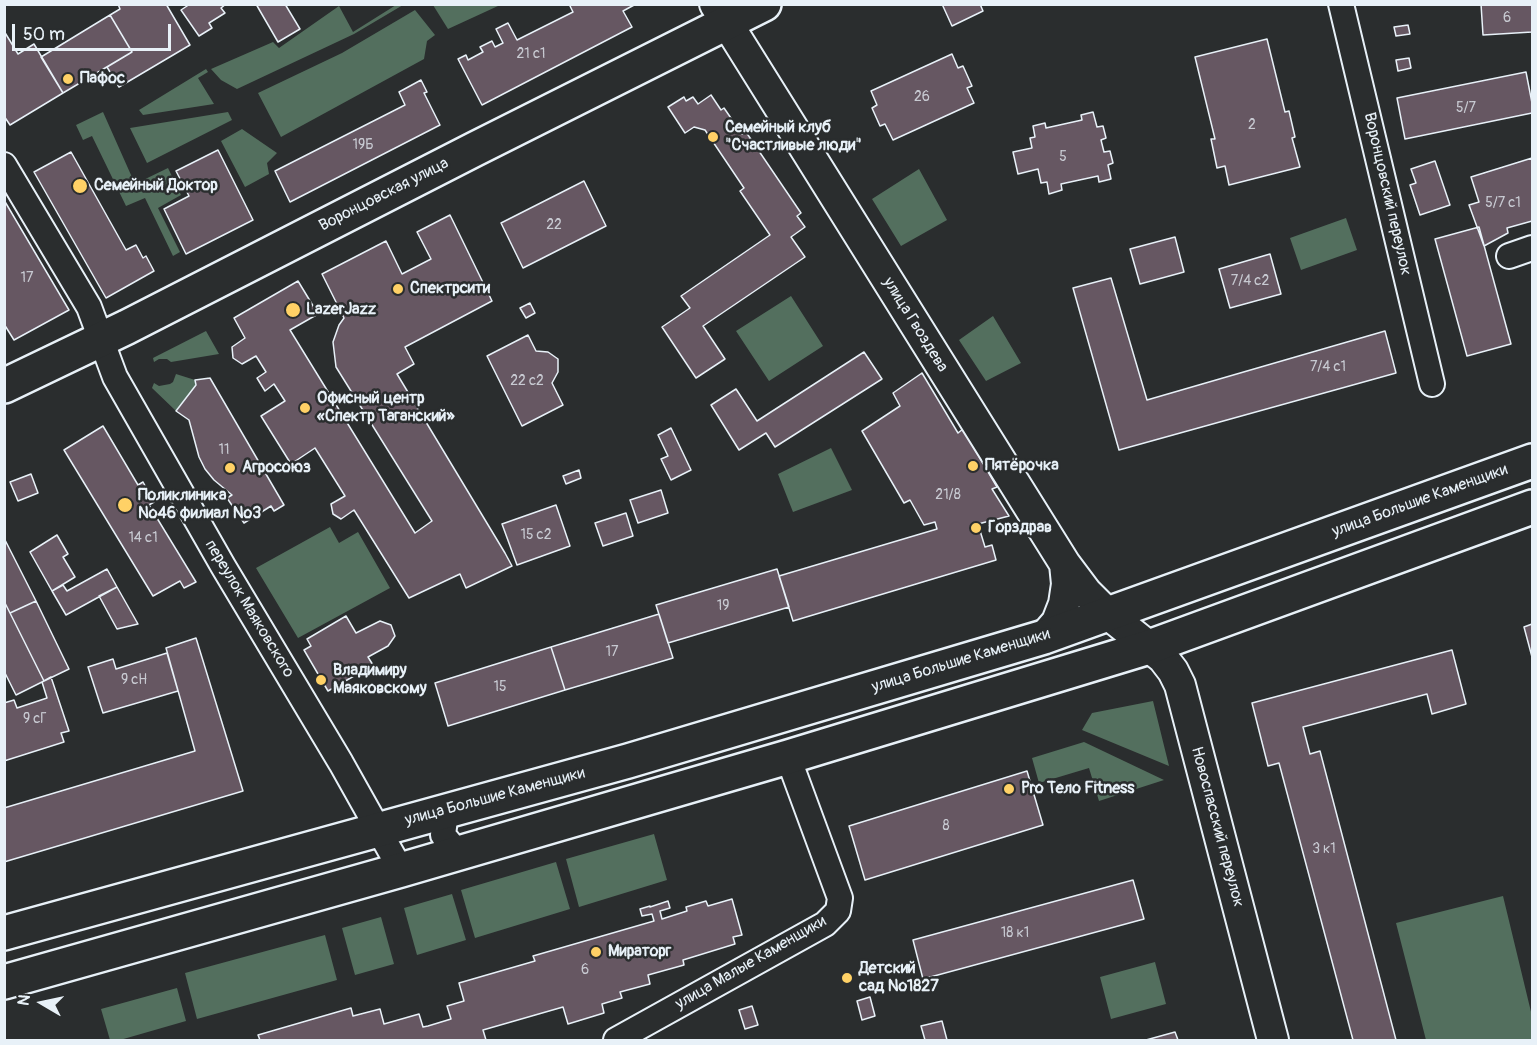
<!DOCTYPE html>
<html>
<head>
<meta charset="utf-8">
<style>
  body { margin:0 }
  #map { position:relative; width:1537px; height:1045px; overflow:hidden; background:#2a2d2e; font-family:Pangolin,sans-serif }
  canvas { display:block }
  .frame { position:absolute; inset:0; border:6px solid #e8f1f8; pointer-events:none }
  .north { position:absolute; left:12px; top:973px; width:60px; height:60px; -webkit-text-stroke:4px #2a2d2e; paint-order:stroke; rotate:279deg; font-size:16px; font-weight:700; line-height:24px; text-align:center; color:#e8f1f8 }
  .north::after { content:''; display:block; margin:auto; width:21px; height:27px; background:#e8f1f8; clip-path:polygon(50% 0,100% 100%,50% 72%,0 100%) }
  .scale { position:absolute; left:12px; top:24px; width:159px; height:27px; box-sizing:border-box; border:3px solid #e8f1f8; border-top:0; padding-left:8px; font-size:18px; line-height:21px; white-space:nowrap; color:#e8f1f8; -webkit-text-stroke:4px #2a2d2e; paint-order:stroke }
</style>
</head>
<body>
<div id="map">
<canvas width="1537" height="1045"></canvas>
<div class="frame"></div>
<div class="north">N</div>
<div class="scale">50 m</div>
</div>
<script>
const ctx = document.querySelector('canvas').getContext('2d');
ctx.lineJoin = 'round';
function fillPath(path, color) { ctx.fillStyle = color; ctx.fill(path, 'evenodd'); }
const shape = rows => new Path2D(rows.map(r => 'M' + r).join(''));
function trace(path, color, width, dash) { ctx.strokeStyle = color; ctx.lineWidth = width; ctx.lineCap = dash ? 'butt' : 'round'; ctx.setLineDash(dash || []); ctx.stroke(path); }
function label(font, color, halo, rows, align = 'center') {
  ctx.font = font + ' Pangolin,sans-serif'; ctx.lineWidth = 5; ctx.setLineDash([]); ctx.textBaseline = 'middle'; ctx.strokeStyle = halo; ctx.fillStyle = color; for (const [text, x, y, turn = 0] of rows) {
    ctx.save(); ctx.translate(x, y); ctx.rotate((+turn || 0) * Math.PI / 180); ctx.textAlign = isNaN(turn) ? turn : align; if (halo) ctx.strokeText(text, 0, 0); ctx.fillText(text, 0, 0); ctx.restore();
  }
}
const green = shape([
  [396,5,403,5,354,34,237,89,221,80,211,69,273,42,279,48,339,6,353,32],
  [497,5,498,6,448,29,433,5],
  [415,10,435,35,427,41,424,59,281,137,258,93,342,53],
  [206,69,208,72,198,78,214,104,143,115,139,110],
  [103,112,135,184,168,168,181,195,158,208,180,252,173,256,145,198,126,206,92,136,83,140,76,125],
  [228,112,232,120,147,163,130,128],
  [242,129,277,153,267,163,269,174,245,187,221,141],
  [919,169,947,220,901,246,872,199],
  [1346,218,1357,250,1301,270,1290,238],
  [791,296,823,346,769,381,736,331],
  [993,316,1021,363,986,381,959,340],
  [206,331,219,354,171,362,167,359,159,359,154,362,153,358],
  [176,374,195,380,196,385,176,411,152,388,154,383,159,386,170,384,173,382],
  [831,448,852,490,793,512,778,474],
  [330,527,339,543,358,532,390,588,298,638,256,568],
  [1153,701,1169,766,1082,730,1092,713],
  [1084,742,1164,780,1099,801,1089,768,1039,783,1032,758],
  [654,834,667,880,579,907,566,859],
  [556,862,570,909,475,938,461,890],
  [452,894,466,940,417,955,404,908],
  [1503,896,1532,1016,1532,1040,1426,1040,1396,923],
  [381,917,394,964,355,975,342,928],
  [325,935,337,980,197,1019,185,973],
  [1155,962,1166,1004,1111,1019,1100,977],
  [177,988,186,1021,120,1040,110,1040,101,1009]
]);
const building = shape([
  [118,4,166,4,190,45,119,87,107,67,132,52,110,15,120,9,118,4],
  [190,4,226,4,221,8,225,13,209,23,212,28,199,36,181,10,190,4],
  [256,4,285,4,300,29,278,42,256,4],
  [573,4,636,4,623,11,632,27,482,105,458,59,466,55,468,60,483,52,480,47,492,41,495,47,503,43,496,29,508,23,517,40,573,12,570,6,573,4],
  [942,4,980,4,983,11,952,26,942,4],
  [1481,4,1532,4,1532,32,1483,35,1481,4],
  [110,15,132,52,63,93,41,57,110,15],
  [1408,25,1410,34,1396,36,1394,27,1408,25],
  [4,31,18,54,34,44,63,93,10,125,4,116,4,31],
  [1267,39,1285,112,1289,111,1295,137,1292,138,1300,167,1229,185,1225,166,1217,168,1211,139,1215,139,1195,57,1267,39],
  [952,54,958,68,963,66,972,86,967,88,974,103,893,140,885,124,880,126,872,108,877,105,871,91,952,54],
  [1409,58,1411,68,1398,71,1396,60,1409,58],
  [1526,72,1532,103,1532,113,1405,139,1397,98,1526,72],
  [421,80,427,92,424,93,440,125,290,202,275,171,405,105,399,92,421,80],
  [711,95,721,110,724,108,742,134,746,132,801,213,797,216,805,227,791,237,805,257,703,326,725,359,696,378,662,327,690,308,681,296,770,235,740,191,744,188,705,130,694,127,685,133,668,107,684,97,686,101,693,97,698,104,711,95],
  [1093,112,1097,127,1103,126,1106,138,1101,140,1104,152,1110,151,1113,163,1108,165,1111,179,1099,182,1098,176,1061,184,1062,190,1049,194,1047,182,1041,183,1038,169,1018,174,1013,152,1032,148,1030,138,1035,137,1033,126,1045,123,1046,128,1082,120,1081,115,1093,112],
  [218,150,253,220,186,254,164,209,189,196,176,171,218,150],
  [71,152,126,250,136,245,143,258,146,256,154,271,106,298,34,172,71,152],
  [1532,158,1532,221,1507,228,1508,233,1484,246,1469,205,1479,202,1471,177,1532,158],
  [1435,161,1450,205,1420,215,1410,185,1416,183,1411,169,1435,161],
  [584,181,606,226,523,268,501,223,584,181],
  [4,200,69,310,14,340,4,324,4,200],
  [450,215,492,301,405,347,414,364,397,374,505,553,512,566,466,588,460,574,409,598,354,510,341,519,333,514,331,504,345,496,315,448,291,464,261,416,285,401,274,384,265,391,257,378,266,372,256,356,242,364,233,358,232,347,245,338,234,318,298,281,318,314,290,330,415,533,432,521,336,367,333,342,339,325,344,318,322,274,386,241,402,274,431,259,417,232,450,215],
  [1479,227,1511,344,1467,356,1435,239,1479,227],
  [1175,237,1184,272,1140,284,1130,249,1175,237],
  [1270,254,1281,294,1230,308,1219,269,1270,254],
  [1111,278,1147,400,1385,331,1396,373,1119,450,1073,288,1111,278],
  [530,303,535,313,526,318,520,308,530,303],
  [528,335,536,351,548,352,558,359,558,372,552,383,563,405,522,426,487,356,528,335],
  [864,352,882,379,775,447,766,433,739,450,711,405,736,389,757,421,864,352],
  [922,373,958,433,963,429,997,487,992,489,1009,516,978,524,985,547,992,545,996,560,793,621,779,576,937,529,935,522,924,525,910,500,904,503,862,431,900,406,893,393,922,373],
  [210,378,284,505,274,511,271,506,244,523,227,498,232,495,214,480,205,469,199,457,189,420,176,411,196,385,195,380,210,378],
  [103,426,138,485,143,482,154,502,149,505,196,582,184,588,180,581,153,596,64,450,103,426],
  [671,428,691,470,671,480,661,459,668,456,658,435,671,428],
  [579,470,581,478,566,484,563,476,579,470],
  [31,474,38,493,18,501,10,482,31,474],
  [661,490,668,513,638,523,630,500,661,490],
  [556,505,570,546,517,565,502,524,556,505],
  [626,513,633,536,603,546,595,523,626,513],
  [57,535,68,554,63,557,75,577,52,591,30,552,57,535],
  [4,538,36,601,10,613,4,601,4,538],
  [107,569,117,587,66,615,52,591,63,585,67,591,107,569],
  [777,569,789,607,668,643,656,605,777,569],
  [117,587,138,624,117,629,99,596,117,587],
  [4,601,44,681,16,695,4,671,4,601],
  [36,601,69,669,44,681,10,613,36,601],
  [659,614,673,658,565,690,551,647,659,614],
  [346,616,356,633,380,621,391,625,395,636,388,646,368,657,373,665,328,691,304,650,311,646,307,639,346,616],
  [1532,624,1532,657,1524,627,1532,624],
  [196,638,243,791,4,862,4,808,195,751,166,648,196,638],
  [551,647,565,690,448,726,435,683,551,647],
  [1452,650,1466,704,1432,714,1427,694,1303,727,1310,754,1320,751,1396,1040,1353,1040,1279,763,1268,766,1252,703,1452,650],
  [167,653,178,691,103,713,88,667,113,659,116,669,167,653],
  [51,677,69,731,61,733,64,742,4,761,4,703,14,700,17,708,47,698,42,682,51,677],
  [1027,771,1043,825,865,880,849,826,1027,771],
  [1133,880,1144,919,923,979,913,940,1133,880],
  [732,899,742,935,733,937,735,944,683,960,684,965,648,975,650,984,620,992,622,998,602,1004,604,1013,568,1024,563,1007,483,1030,486,1040,260,1040,258,1035,351,1008,353,1016,380,1009,384,1024,419,1014,423,1027,428,1026,451,1019,447,1006,464,1001,459,983,535,961,533,956,654,921,652,914,642,916,640,909,650,906,650,907,668,901,670,908,660,911,662,919,687,911,686,907,706,901,708,906,732,899],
  [870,997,875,1016,862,1020,857,1001,870,997],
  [752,1006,758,1025,745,1029,739,1010,752,1006],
  [942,1021,947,1040,925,1040,921,1026,942,1021],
  [1175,1032,1178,1040,1146,1040,1175,1032]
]);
const minor = shape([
  [1341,4,1432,384],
  [4,165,89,307,115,377,223,566,341,763,401,870],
  [1509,256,1532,248],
  [458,808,450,812,445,819,443,835,454,848,462,851,470,850],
  [616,1040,825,924,838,911,840,898,788,757]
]);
const tertiary = shape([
  [715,4,1065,564,1086,592,1108,614,1163,658,1173,671,1180,685,1273,1040],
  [1044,637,1057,622,1064,604,1067,584,1065,564]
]);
const secondary = shape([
  [4,386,127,327,475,149,764,4]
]);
const primary = shape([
  [4,933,628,761,1044,637,1532,461],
  [4,982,401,870,788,757,1149,647,1532,507]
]);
const markers = [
  [68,79,6,"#ffd166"],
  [713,137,6,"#ffd166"],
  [80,186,8,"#ffd166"],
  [398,289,6,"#ffd166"],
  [293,310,8,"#ffd166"],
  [305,408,6,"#ffd166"],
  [973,466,6,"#ffd166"],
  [230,468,6,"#ffd166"],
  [125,505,8,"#ffd166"],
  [976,528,6,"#ffd166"],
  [321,680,6,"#ffd166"],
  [1009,789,6,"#ffd166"],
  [596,952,6,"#ffd166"],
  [847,978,6,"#ffd166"]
];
const numberNames = [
  ["6",1507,18],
  ["21 с1",531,54],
  ["26",922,97],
  ["5/7",1466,108],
  ["2",1252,125],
  ["19Б",363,145],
  ["5",1063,157],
  ["5/7 с1",1503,203],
  ["22",554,225],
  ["17",27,278],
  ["7/4 с2",1250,281],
  ["7/4 с1",1328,367],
  ["22 с2",527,381],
  ["11",224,450],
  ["21/8",948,495],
  ["15 с2",536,535],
  ["14 с1",143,538],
  ["19",723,606],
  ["17",612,652],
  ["9 сН",134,680],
  ["15",500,687],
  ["9 сГ",35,719],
  ["8",946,826],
  ["3 к1",1324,849],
  ["18 к1",1015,933],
  ["6",585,970]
];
const poiNames = [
  ["Пафос",80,79],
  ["Семейный клуб",725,128],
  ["\"Счастливые люди\"",725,146],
  ["Семейный Доктор",94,186],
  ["Спектрсити",410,289],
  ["LazerJazz",306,310],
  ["Офисный центр",317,399],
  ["«Спектр Таганский»",317,417],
  ["Пятёрочка",985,466],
  ["Агросоюз",242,468],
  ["Поликлиника",138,496],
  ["№46 филиал №3",138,514],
  ["Горздрав",988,528],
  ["Владимиру",333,671],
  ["Маяковскому",333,689],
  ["Pro Тело Fitness",1021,789],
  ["Мираторг",608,952],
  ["Детский",859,969],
  ["сад №1827",859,987]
];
const streetNames = [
  ["Воронцовский переулок",1387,194,77],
  ["Воронцовская улица",384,195,-27],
  ["улица Гвоздева",915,325,58],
  ["улица Большие Каменщики",1420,501,-20],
  ["переулок Маяковского",249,609,59],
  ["улица Большие Каменщики",961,661,-17],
  ["улица Большие Каменщики",495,797,-15],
  ["Новоспасский переулок",1217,827,75],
  ["улица Малые Каменщики",751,963,-30]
];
fillPath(green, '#536f5e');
fillPath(building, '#665762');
trace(building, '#e8f1f8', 1.5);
trace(minor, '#e8f1f8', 28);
trace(tertiary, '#e8f1f8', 34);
trace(secondary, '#e8f1f8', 38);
trace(primary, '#e8f1f8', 38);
trace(minor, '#2a2d2e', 24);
trace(tertiary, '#2a2d2e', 30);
trace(secondary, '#2a2d2e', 33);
trace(primary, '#2a2d2e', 33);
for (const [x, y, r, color] of markers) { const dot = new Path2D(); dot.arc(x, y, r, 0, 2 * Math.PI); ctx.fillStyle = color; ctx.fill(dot); trace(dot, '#2a2d2e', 2); }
label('14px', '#c8cad2', null, numberNames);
label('bold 16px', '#e8f1f8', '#2a2d2e', poiNames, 'left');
label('16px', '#e8f1f8', '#2a2d2e', streetNames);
</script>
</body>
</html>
